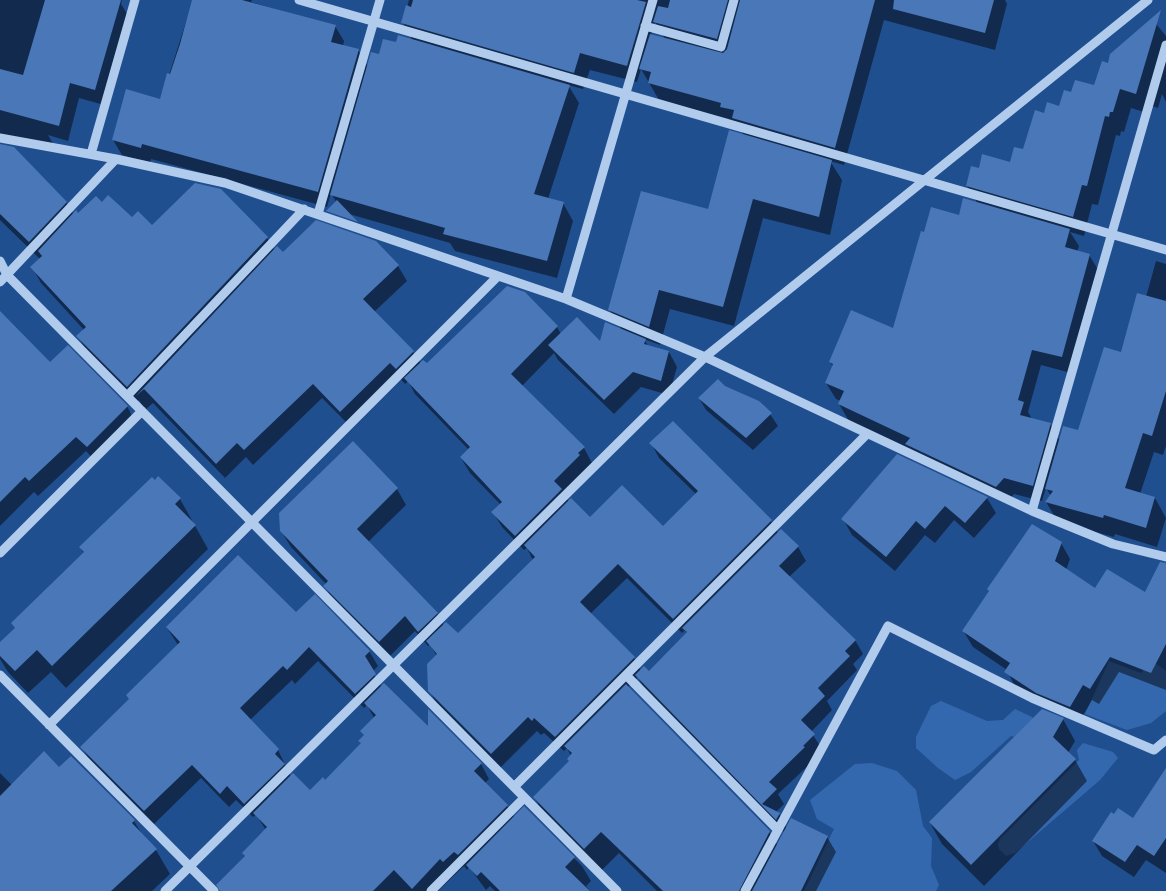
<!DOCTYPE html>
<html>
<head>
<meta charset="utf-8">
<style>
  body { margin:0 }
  canvas { display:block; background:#204f90 }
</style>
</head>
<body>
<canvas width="1166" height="891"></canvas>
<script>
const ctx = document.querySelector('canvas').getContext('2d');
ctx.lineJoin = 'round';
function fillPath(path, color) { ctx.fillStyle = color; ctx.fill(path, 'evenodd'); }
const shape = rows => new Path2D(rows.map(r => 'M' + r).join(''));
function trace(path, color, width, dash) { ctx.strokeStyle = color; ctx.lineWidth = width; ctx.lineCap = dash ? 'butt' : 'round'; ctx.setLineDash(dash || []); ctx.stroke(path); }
const green = shape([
  [1151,660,1166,671,1166,711,1151,723,1127,730,1085,714,1109,661,1141,673],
  [941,701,987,721,1003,720,1015,709,1032,717,1040,726,1020,738,1011,736,971,772,955,780,938,768,916,748,916,737,931,706],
  [1083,743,1113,752,1118,758,1100,780,1015,853,1006,856,999,849,998,844,1000,839,1079,760,1077,750],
  [872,763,897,771,916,790,923,826,932,838,931,866,939,885,936,891,804,891,834,829,817,819,810,800,855,764]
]);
const shadow = shape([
  [0,0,122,0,121,4,129,17,104,105,79,98,68,141,48,135,55,147,0,137],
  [193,0,252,0,251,2,335,26,344,41,343,46,358,50,368,67,379,55,397,44,413,41,403,23,409,0,1005,0,1007,4,995,50,884,20,844,165,830,161,842,180,830,235,763,218,734,326,670,309,660,345,644,339,648,346,669,352,677,367,669,395,641,387,614,414,558,360,554,353,522,386,584,448,592,463,564,495,569,502,590,519,663,528,696,494,659,458,651,443,771,521,778,533,798,547,806,561,789,577,855,640,863,654,853,664,857,670,827,701,832,710,811,732,822,749,811,760,812,762,778,794,784,804,776,812,779,814,787,828,827,837,836,852,816,891,657,891,619,853,601,871,543,813,535,798,570,762,571,756,567,748,564,751,544,733,541,735,537,731,500,768,438,706,429,690,437,656,430,645,428,646,415,631,389,657,334,602,325,586,326,584,291,547,281,531,353,443,397,489,406,505,368,542,437,613,444,626,458,635,533,560,527,548,524,550,502,527,493,512,501,505,470,473,461,458,469,450,415,394,408,381,405,384,399,377,350,426,322,398,253,465,246,457,225,478,153,403,145,410,139,400,137,402,87,352,78,336,84,330,41,283,32,267,40,259,0,220,0,157,66,202,74,215,102,204,152,226,220,190,267,238,275,251,283,254,398,266,407,281,374,312,413,352,421,364,427,365,557,327,561,334,601,343,622,330,610,310,709,210,744,136,738,125,732,124,729,119,659,100,641,69,637,82,590,70,583,89,568,85,579,103,548,199,563,203,573,221,557,278,455,251,450,243,342,212,331,193,327,207,151,159,150,163,122,155,113,140,161,100],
  [655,22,665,39,651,35],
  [627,578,682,633,685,630,687,634,649,673,641,671,634,658,590,614],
  [638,677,644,689,785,833,778,846,769,832,628,687],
  [1152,19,1166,36,1166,102,1162,94,1158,108,1149,105,1147,113,1131,108,1124,132,1121,131,1120,136,1116,135,1098,205,1092,204,1084,236,1070,232,1079,246,1077,252,1089,255,1099,271,1071,373,1041,365,1028,412,1032,419,1050,424,1060,441,1079,431,1122,354,1146,297,1156,261,1166,264,1166,446,1163,455,1154,452,1140,494,1155,498,1166,518,1157,547,1115,534,1114,537,1058,522,1046,502,1051,496,1046,488,1042,501,1014,494,1006,503,849,421,839,404,841,401,836,399,826,383,833,367,830,362,894,330,925,233,959,216,978,204,967,186,979,169,1011,163,1024,150,1045,115,1060,107,1072,94,1095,87,1109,64],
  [0,313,50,364,127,406,135,422,96,462,86,451,38,496,34,492,0,526],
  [725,387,770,414,778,426,753,450,706,410,699,398],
  [155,482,180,499,208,549,66,688,51,672,28,693,8,672,0,659,0,644,16,629,12,624,84,554,80,547],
  [987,498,996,513,974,538,954,520,935,543,925,535,895,571,852,535,843,519],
  [1061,543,1070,559,1066,570,1096,590,1146,594,1166,583,1166,690,1119,672,1099,704,1092,700,1079,722,1015,687,1007,670,973,647,964,632],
  [296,614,369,651,378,666,372,672,382,687,429,729,481,764,489,779,485,783,507,806,515,818,524,808,582,866,591,881,586,886,590,891,495,891,490,886,486,890,469,867,467,870,464,866,438,891,229,891,245,857,243,853,266,830,256,815,253,817,236,800,229,807,201,778,153,825,90,761,82,747,130,700,178,645,167,628],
  [318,661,364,708,367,705,374,718,362,731,365,736,362,744,325,781,310,791,291,777,278,750,250,720,292,680,295,684],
  [1063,719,1075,741,1068,753,1075,760,1087,781,984,886,942,844,930,823],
  [59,769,134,821,143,836,156,850,170,874,152,891,0,891,0,773,12,785],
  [1166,770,1166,873,1146,860,1134,877,1102,856,1093,841,1134,820]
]);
const building = shape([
  [45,0,121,0,95,90,70,83,59,126,0,110,0,69,23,75],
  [192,0,242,0,336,25,331,42,359,49,318,192,142,144,141,148,112,140,126,89,160,99,167,73,170,74,180,44],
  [413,0,637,0,646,2,627,66,580,53,574,73,401,23,406,5,411,7],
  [670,0,728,0,717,39,653,22,658,6,668,8],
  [740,0,875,0,835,148,732,118,734,110,720,107,721,103,648,83,651,72,639,69,650,34,723,53,727,49],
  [894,0,994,0,985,33,893,9],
  [1161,10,1136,94,1120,89,1113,112,1110,112,1109,117,1105,116,1087,186,1082,185,1073,217,966,186,971,166,979,168,982,154,1010,162,1014,147,1023,149,1035,110,1044,113,1047,102,1059,106,1064,90,1071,92,1075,80,1094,85,1102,61,1108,63,1110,54],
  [398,35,570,85,534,194,564,202,547,261,443,234,445,228,330,195,371,52,379,54,383,39,396,42],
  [729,130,832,160,819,217,753,199,723,307,659,290,649,327,608,310,641,191,708,209],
  [0,144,14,147,67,202,29,242,0,214],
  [195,183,221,189,268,237,127,387,76,336,86,327,30,267,42,256,38,251,76,210,78,213,96,196,102,202,108,195,132,217,138,211,152,225],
  [963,198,1070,229,1065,247,1090,254,1062,357,1032,350,1018,400,1024,402,1020,415,1051,423,1033,486,1004,478,996,487,905,444,910,438,838,404,844,391,825,383,833,364,829,362,851,310,893,328,921,231,924,232,931,207,959,215],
  [337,200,358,222,326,211],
  [316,220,376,241,399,265,363,299,414,351,396,369,390,363,340,412,313,384,244,450,237,443,216,464,144,389,136,396,277,246,283,252],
  [507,286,525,292,558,326,511,374,585,447,578,453,580,455,554,481,562,489,515,536,491,512,502,502,460,457,470,447,404,378,423,360,427,363],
  [1137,293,1166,301,1166,391,1152,436,1143,433,1125,488,1155,497,1146,528,1104,515,1103,518,1045,502,1053,491,1045,489,1063,426,1078,430,1104,347,1121,352],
  [0,311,50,362,68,345,128,406,87,447,76,437,29,481,25,477,0,502],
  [577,317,600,341,605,322,646,339,644,344,669,351,661,381,633,372,604,400,548,345],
  [718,379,725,386,759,401,772,413,746,438,698,398],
  [673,421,772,520,673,619,618,564,580,602,635,657,555,737,534,718,532,721,528,717,491,754,428,691,427,664,437,654,426,641,446,622,458,633,535,557,524,545,571,498,590,517,622,485,663,526,698,491,649,443],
  [353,441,398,488,357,529,438,613,418,632,405,616,379,642,323,586,328,581,280,531,279,513],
  [897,454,988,497,965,523,945,506,925,529,916,521,886,557,841,519],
  [158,476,181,498,175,504,196,525,52,666,37,650,15,671,0,656,0,642,15,628,11,623,84,552,79,547,152,477,155,480],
  [1032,524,1062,542,1055,561,1095,588,1107,569,1145,592,1160,562,1166,563,1166,644,1151,673,1110,657,1090,689,1083,685,1070,707,1036,693,1004,672,1010,663,962,631,989,591,987,589],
  [781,529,799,546,779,566,856,640,845,651,850,656,818,688,825,696,801,720,815,734,803,746,805,747,769,782,777,789,762,804,780,813,776,820,635,675,644,666,649,671,687,632,682,628],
  [238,555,296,612,315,594,370,651,365,656,376,674,355,694,309,647,287,670,283,666,240,708,279,749,275,754,285,764,244,804,227,786,220,794,192,765,144,811,80,747,129,699,126,695,180,642,166,627],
  [384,683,428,726,428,709,482,763,474,771,508,805,458,855,454,852,443,862,440,859,412,889,394,870,373,891,220,891,216,885,245,856,242,853,267,827,253,813,293,773,310,790,323,777,325,780,361,743,358,741,364,735,360,731,376,715,364,703],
  [626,684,770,831,739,891,663,891,601,832,584,849,533,797,569,761,567,759,572,753,564,746],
  [1042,709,1064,718,1053,737,1076,759,971,865,929,822],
  [44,751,59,767,71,756,135,820,132,823,157,849,111,891,0,891,0,796],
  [1166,768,1166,838,1154,856,1137,845,1125,862,1092,841,1111,812,1114,814,1118,808,1133,818],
  [524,806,575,857,565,867,590,891,500,891,481,872,477,876,466,865],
  [791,818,828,836,801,891,752,891]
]);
const minor = shape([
  [299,0,1166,250],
  [645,26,721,47,734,0],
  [0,138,116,159,225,183,566,299,705,357,1032,511,1113,544,1166,557],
  [91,154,135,0],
  [318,214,380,0],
  [0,261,7,275,617,891],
  [0,282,116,159],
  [566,299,653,0],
  [127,396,304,209],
  [1032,511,1166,45],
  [0,553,142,411],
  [0,675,214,891],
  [626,675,777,829],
  [49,725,498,276],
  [514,787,867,434],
  [165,891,705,357,1148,0],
  [431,891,524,798],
  [745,891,888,626,1032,698,1154,750,1166,740]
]);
fillPath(green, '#3468ae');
fillPath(shadow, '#0007');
fillPath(building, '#4977b8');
trace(minor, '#b1cbed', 9);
</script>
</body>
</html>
